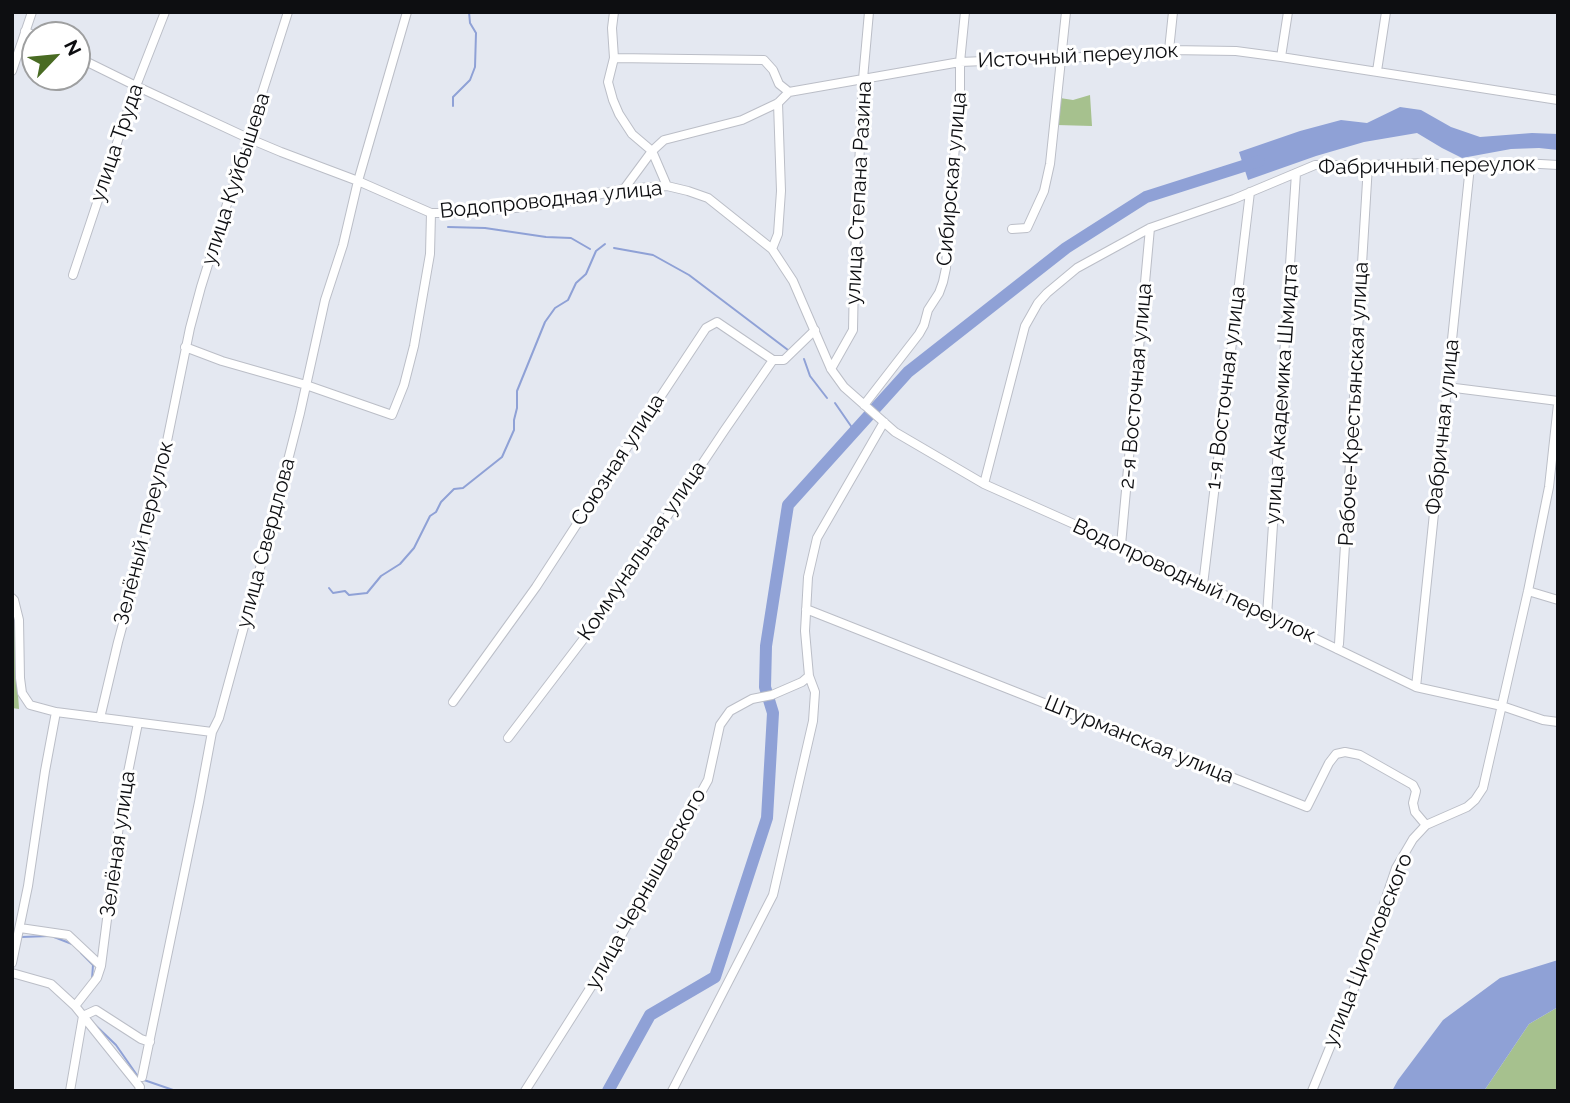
<!DOCTYPE html>
<html>
<head>
<meta charset="utf-8">
<style>
  body { margin:0 }
  #map { position:relative; width:1570px; height:1103px; overflow:hidden; background:#e4e8f1; font-family:Raleway,sans-serif }
  canvas { display:block }
  .frame { position:absolute; inset:0; border:14px solid #0d0e11; pointer-events:none }
  .north { position:absolute; left:21px; top:21px; width:70px; height:70px; box-sizing:border-box; background:#fff; border:2px solid #9e9fa0; border-radius:50%; rotate:64deg; font-size:19px; font-weight:700; line-height:28px; text-align:center; color:#0d0e11 }
  .north::after { content:''; display:block; margin:auto; width:24px; height:32px; background:#496b23; clip-path:polygon(50% 0,100% 100%,50% 72%,0 100%) }
</style>
</head>
<body>
<div id="map">
<canvas width="1570" height="1103"></canvas>
<div class="frame"></div>
<div class="north">N</div>
</div>
<script>
const ctx = document.querySelector('canvas').getContext('2d');
ctx.lineJoin = 'round';
function fillPath(path, color) { ctx.fillStyle = color; ctx.fill(path, 'evenodd'); }
const shape = rows => new Path2D(rows.map(r => 'M' + r).join(''));
function trace(path, color, width, dash) { ctx.strokeStyle = color; ctx.lineWidth = width; ctx.lineCap = dash ? 'butt' : 'round'; ctx.setLineDash(dash || []); ctx.stroke(path); }
function label(font, color, halo, rows, align = 'center') {
  ctx.font = font + ' Raleway,sans-serif'; ctx.lineWidth = 6; ctx.setLineDash([]); ctx.textBaseline = 'middle'; ctx.strokeStyle = halo; ctx.fillStyle = color; for (const [text, x, y, turn = 0] of rows) {
    ctx.save(); ctx.translate(x, y); ctx.rotate((+turn || 0) * Math.PI / 180); ctx.textAlign = isNaN(turn) ? turn : align; if (halo) ctx.strokeText(text, 0, 0); ctx.fillText(text, 0, 0); ctx.restore();
  }
}
const green = shape([
  [1090,95,1092,126,1057,125,1060,98,1073,100],
  [12,603,17,629,17,679,19,709,12,708],
  [1558,1007,1558,1091,1484,1091,1529,1024]
]);
const water = shape([
  [1400,107,1421,110,1451,127,1480,137,1532,133,1558,134,1558,150,1539,148,1511,149,1462,158,1442,148,1417,133,1364,142,1316,156,1248,180,1239,152,1300,131,1341,120,1367,123],
  [1558,960,1558,1007,1529,1024,1484,1091,1392,1091,1398,1080,1443,1020,1500,978]
]);
const stream = shape([
  [453,106,453,97,470,80,475,67,476,33,470,23,469,12],
  [448,227,485,228,546,237,571,238,590,249],
  [614,248,653,255,689,275,788,350],
  [804,359,810,376,827,398],
  [835,403,853,429],
  [329,588,333,593,345,591,349,595,367,593,381,576,400,564,414,548,430,516,436,512,441,502,454,489,463,488,502,457,514,430,514,420,517,408,517,391,545,322,555,308,568,300,576,283,586,274,596,251,605,244],
  [22,937,49,936],
  [54,937,72,944],
  [81,953,93,965,92,979],
  [91,1021,116,1045,139,1078],
  [144,1080,176,1091]
]);
const river = shape([
  [608,1091,650,1015,715,977,767,818,773,713,765,687,766,646,788,505,908,372,1066,248,1146,197,1259,161]
]);
const minor = shape([
  [614,12,612,28,614,58,608,82,613,100,619,114,632,134,652,151,667,186],
  [25,31,35,36],
  [1169,50,1173,12],
  [77,57,136,86,250,139,281,152,358,181,431,213,460,213,515,208,560,203,624,189,667,186,688,191,708,198,772,249,793,281,831,369,844,387,895,432,984,484,1121,545,1416,687,1502,706,1543,720,1558,722],
  [1281,57,1288,12],
  [614,58,764,60,773,70,779,84,789,92,960,62,1158,54,1169,50,1236,51,1281,57,1558,100],
  [12,71,32,12],
  [1377,71,1386,12],
  [624,189,652,151,664,140,742,120,778,103,789,92],
  [1012,229,1027,228,1044,191,1050,164,1066,12],
  [772,249,778,234,781,191,778,103],
  [73,275,136,86,165,12],
  [185,347,222,361,306,385,392,415,404,385,414,346,430,254,431,213],
  [831,369,853,330,854,278,863,79,869,12],
  [1447,387,1558,401],
  [864,405,919,334,924,325,928,310,939,293,943,282,946,268,949,207,960,98,960,62,965,12],
  [984,484,1025,326,1038,303,1047,293,1077,268,1150,228,1234,199,1315,165,1368,165,1429,163,1465,167,1523,163,1558,165],
  [1121,545,1150,228],
  [1203,585,1250,192],
  [1528,591,1558,600],
  [12,598,14,600,19,620,20,678,22,693,30,705,56,712,212,732],
  [806,609,1307,807,1329,763,1336,754,1345,752,1360,755,1413,785,1416,791,1413,803,1415,812,1426,825],
  [1267,616,1296,173],
  [1337,649,1339,644,1368,165],
  [1416,687,1470,166],
  [453,702,536,587,616,464,706,328,717,322,773,360,784,360,815,330],
  [100,718,118,642,143,550,165,451,190,328,201,287,227,204,250,139,256,112,288,12],
  [508,738,598,620,724,431,773,360],
  [20,928,68,935,101,966,97,978,75,1006,140,1087,139,1091],
  [12,963,28,886,45,771,56,712],
  [101,966,122,802,138,723],
  [12,973,51,984,75,1006],
  [142,1077,199,802,212,732,219,718,269,535,300,413,325,300,343,245,358,181,407,12],
  [70,1091,83,1016,96,1010,141,1039,150,1042],
  [525,1091,603,968,708,780,720,725,730,711,752,699,772,695,802,682,809,676,805,631,808,577,817,538,884,422],
  [672,1091,773,895,813,721,815,692,809,676],
  [1312,1091,1362,969,1396,868,1413,839,1426,825,1467,807,1475,800,1483,788,1528,591,1549,487,1558,404]
]);
const streetNames = [
  ["Источный переулок",1078,56,-3],
  ["улица Труда",117,143,-71],
  ["Фабричный переулок",1427,166,-1],
  ["улица Куйбышева",236,179,-72],
  ["Сибирская улица",952,179,-85],
  ["улица Степана Разина",859,193,-87],
  ["Водопроводная улица",551,200,-6],
  ["2-я Восточная улица",1136,386,-85],
  ["1-я Восточная улица",1226,388,-83],
  ["улица Академика Шмидта",1282,394,-86],
  ["Рабоче-Крестьянская улица",1354,404,-87],
  ["Фабричная улица",1443,427,-84],
  ["Союзная улица",618,460,-57],
  ["Зелёный переулок",144,533,-76],
  ["улица Свердлова",266,543,-75],
  ["Коммунальная улица",642,551,-56],
  ["Водопроводный переулок",1194,581,25],
  ["Штурманская улица",1139,740,22],
  ["Зелёная улица",118,844,-82],
  ["улица Чернышевского",646,889,-61],
  ["улица Циолковского",1368,950,-68]
];
fillPath(green, '#a6c18e');
fillPath(water, '#8fa1d6');
trace(stream, '#8fa1d6', 2);
trace(river, '#8fa1d6', 12);
trace(minor, '#bbbec7', 10);
trace(minor, '#fff', 8);
label('21px', '#0d0e11', '#fff', streetNames);
</script>
</body>
</html>
